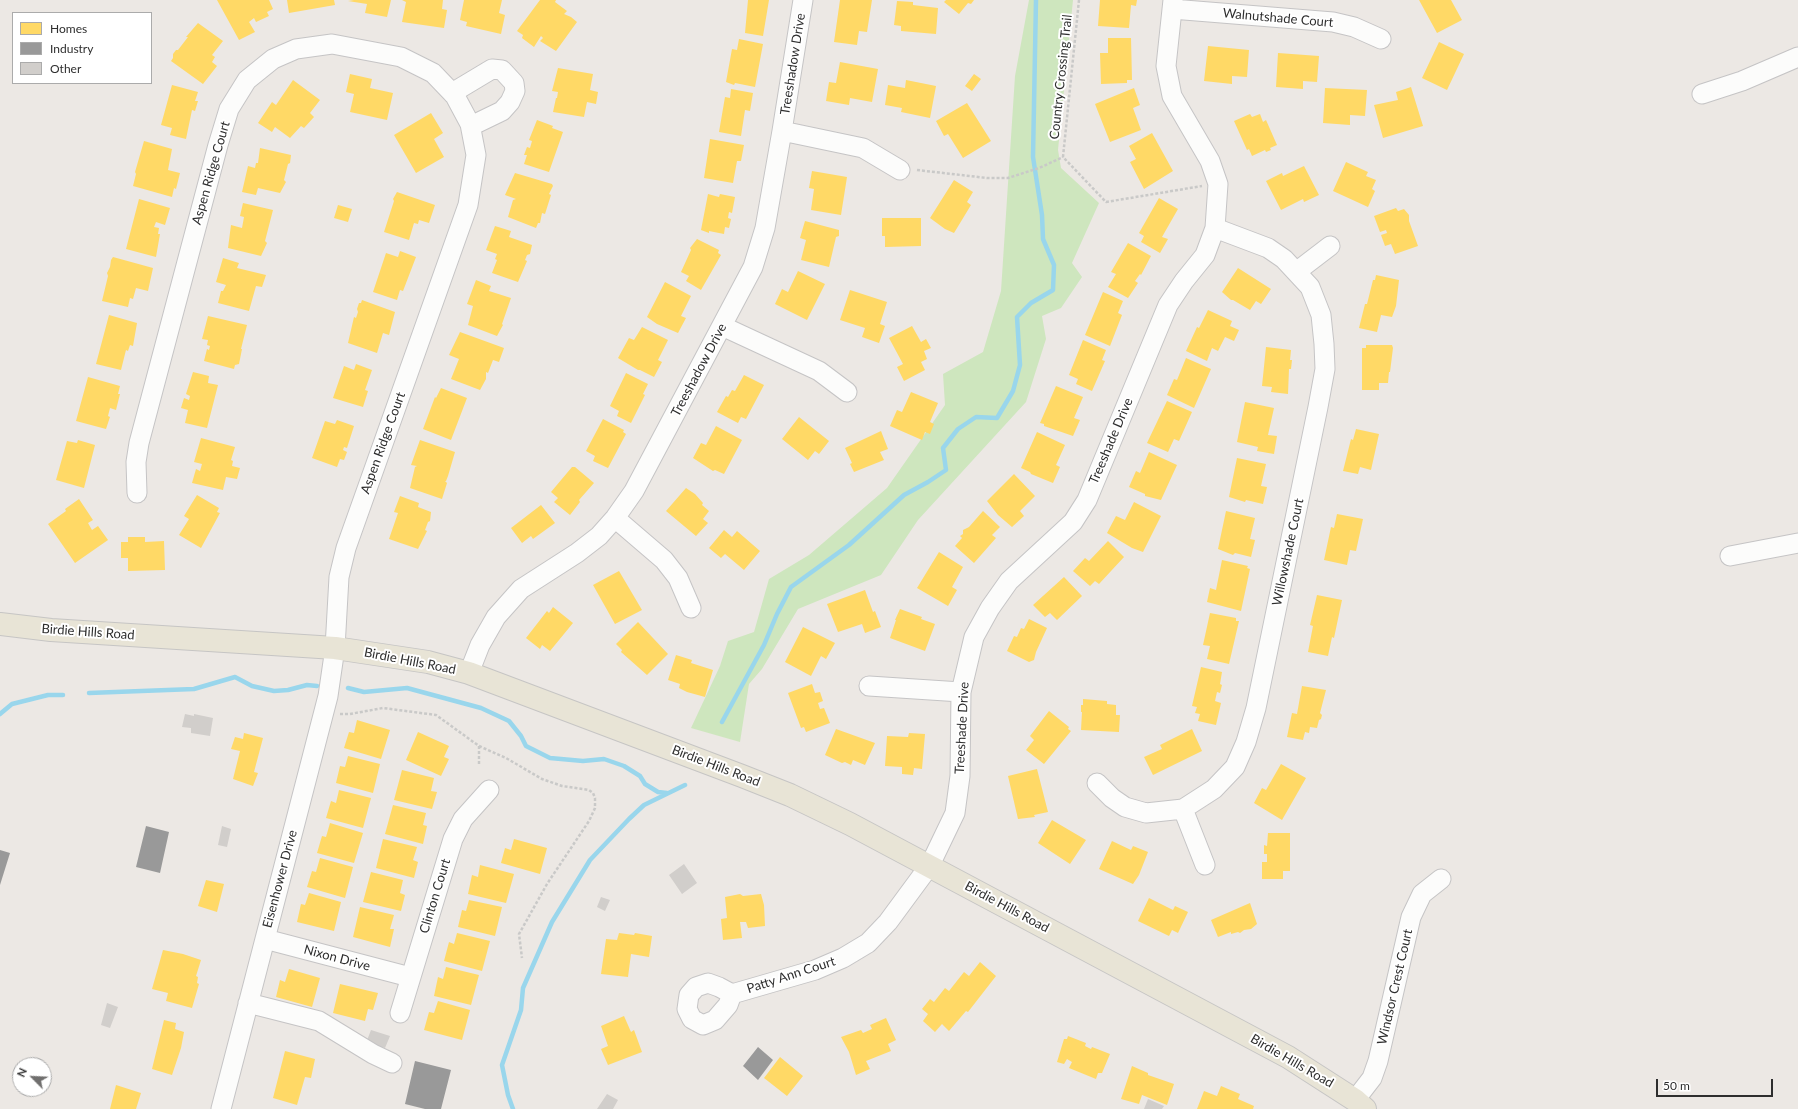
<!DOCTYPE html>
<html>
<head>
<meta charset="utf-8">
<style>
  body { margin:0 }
  #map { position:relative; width:1798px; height:1109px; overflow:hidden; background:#ece8e4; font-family:Lato,sans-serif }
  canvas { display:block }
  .legend { position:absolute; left:12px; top:12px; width:140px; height:72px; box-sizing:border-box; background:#fff; border:1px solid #ababab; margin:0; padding:5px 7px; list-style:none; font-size:12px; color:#2e2e2e }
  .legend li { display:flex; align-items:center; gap:8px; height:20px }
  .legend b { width:20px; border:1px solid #ababab }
  .north { position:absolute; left:12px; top:1057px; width:40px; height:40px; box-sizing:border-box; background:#fff; border:1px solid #ababab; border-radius:50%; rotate:294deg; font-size:11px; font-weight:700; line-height:16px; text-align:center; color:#2e2e2e }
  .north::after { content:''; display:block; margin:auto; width:14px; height:18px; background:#706f6e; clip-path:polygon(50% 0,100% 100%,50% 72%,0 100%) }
  .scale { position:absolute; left:1656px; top:1079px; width:117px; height:18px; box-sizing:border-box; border:2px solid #2e2e2e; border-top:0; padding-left:5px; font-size:12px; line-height:14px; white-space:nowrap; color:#2e2e2e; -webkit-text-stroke:3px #fff; paint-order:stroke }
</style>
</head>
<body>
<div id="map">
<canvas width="1798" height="1109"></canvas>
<ul class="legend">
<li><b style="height:11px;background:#ffd966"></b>Homes</li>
<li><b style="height:11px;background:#999"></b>Industry</li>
<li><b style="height:11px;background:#d1cecb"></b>Other</li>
</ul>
<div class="north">N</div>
<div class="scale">50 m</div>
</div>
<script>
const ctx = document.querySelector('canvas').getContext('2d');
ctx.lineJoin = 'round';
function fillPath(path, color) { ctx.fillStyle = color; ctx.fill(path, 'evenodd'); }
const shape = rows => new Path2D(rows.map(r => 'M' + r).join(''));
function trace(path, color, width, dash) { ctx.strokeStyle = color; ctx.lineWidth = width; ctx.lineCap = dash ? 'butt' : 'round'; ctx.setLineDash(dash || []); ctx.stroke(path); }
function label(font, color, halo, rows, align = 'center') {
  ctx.font = font + ' Lato,sans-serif'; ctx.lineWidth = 4; ctx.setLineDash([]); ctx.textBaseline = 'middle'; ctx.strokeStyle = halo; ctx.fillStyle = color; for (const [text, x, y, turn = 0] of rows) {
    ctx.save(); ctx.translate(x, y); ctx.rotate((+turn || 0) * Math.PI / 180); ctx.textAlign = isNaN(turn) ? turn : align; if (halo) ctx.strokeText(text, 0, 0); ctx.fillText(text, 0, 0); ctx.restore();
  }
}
const green = shape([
  [1029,0,1073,0,1058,150,1061,168,1099,203,1072,263,1082,277,1061,308,1042,316,1046,339,1026,402,918,520,881,575,798,609,762,669,749,684,740,742,691,728,720,666,728,641,754,632,769,579,809,555,887,488,945,405,943,374,983,352,1001,291,1015,76]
]);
const homes = shape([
  [217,0,269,0,273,9,267,12,269,16,256,22,254,18,249,22,255,32,239,40],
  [287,0,334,0,335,5,289,13],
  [354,0,391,0,387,17,365,13,367,4,348,1],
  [402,0,443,0,442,9,447,10,444,28,402,22,406,2],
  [464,0,502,0,499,13,505,15,501,34,466,26,467,22,460,20],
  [540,0,556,0,555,2,567,11,564,14,571,17,577,22,556,51,540,41,543,38,541,36,534,47,522,38,523,35,517,31],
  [748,0,769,0,763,36,745,33],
  [840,0,872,0,867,32,859,31,857,45,834,42],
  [946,0,974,0,971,4,968,3,959,14,944,2],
  [1100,0,1137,0,1136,6,1131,5,1129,28,1098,26],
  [1419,0,1451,0,1462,20,1437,33],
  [897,1,913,2,913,5,938,8,936,34,901,31,901,26,894,25],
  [198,23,223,41,212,55,215,57,212,62,217,66,203,84,171,61,173,58,173,54,176,50,178,50,188,37,186,37],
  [1108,38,1131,38,1132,80,1127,80,1127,83,1101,84,1100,53,1108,53],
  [739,39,763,44,755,87,735,83,734,85,726,82,732,49,737,50],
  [1439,42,1464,54,1447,90,1422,78],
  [1208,46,1249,50,1247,77,1232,76,1232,84,1204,81],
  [1278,53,1319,56,1317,82,1303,81,1303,89,1276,87],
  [840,62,878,69,872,102,850,98,849,105,826,101,829,82,836,83],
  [558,68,593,74,590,90,598,92,596,104,587,102,584,117,553,112,556,98,557,98,558,92,552,91],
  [350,74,372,79,370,88,393,93,387,120,350,112,354,94,346,92],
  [974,74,981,79,972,91,965,86],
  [293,80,320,100,310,113,314,117,304,128,301,126,290,138,275,127,272,132,258,123,272,102,276,105],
  [906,80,936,86,930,118,901,112,902,108,885,105,888,85,905,88],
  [172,85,198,92,195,101,198,101,195,111,192,110,186,139,170,135,172,128,161,125],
  [1411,87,1423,126,1383,138,1374,105,1398,100,1396,92],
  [1134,88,1140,105,1133,108,1141,130,1110,142,1095,104],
  [1325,88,1367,90,1365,116,1350,115,1350,125,1323,123],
  [731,89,753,93,750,111,745,110,741,136,719,132,725,97,730,98],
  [967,103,991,141,963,158,948,134,944,136,936,121],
  [431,113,443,133,434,139,444,157,416,173,394,135],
  [1250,114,1252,117,1260,114,1263,122,1266,120,1277,145,1270,148,1271,150,1266,152,1265,150,1252,156,1249,149,1247,150,1234,121],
  [537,120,553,126,552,128,563,132,549,172,524,164,527,155,524,155,527,147,530,148,532,141,529,140],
  [1152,133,1173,171,1144,189,1130,162,1136,159,1129,146],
  [710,139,744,145,741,161,737,161,733,183,704,178],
  [144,141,172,149,168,170,180,173,176,189,174,188,172,197,133,186,136,174,135,172],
  [260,148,291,155,290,163,288,164,284,180,286,182,280,193,258,188,256,195,242,192,248,166,255,168,256,163,258,163],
  [1346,162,1368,172,1366,176,1376,180,1372,189,1375,191,1368,207,1333,191],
  [1304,166,1319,195,1304,202,1303,199,1281,210,1266,181,1282,173,1283,176],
  [812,171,847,177,841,215,811,210,814,189,809,188],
  [515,173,552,184,553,186,549,194,551,195,545,214,542,213,540,223,538,223,536,228,508,217,513,200,516,199,505,195],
  [954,180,973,192,967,202,971,205,954,233,945,229,930,218],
  [397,192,435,205,429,223,419,220,418,224,414,223,409,240,384,232,394,201,393,199],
  [708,194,719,197,720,194,735,197,732,213,729,212,728,218,731,219,729,228,725,227,724,234,709,231,709,233,701,230],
  [1159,198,1178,209,1162,237,1168,239,1160,253,1141,242,1144,236,1139,233],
  [139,199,170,208,165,225,156,222,154,227,159,228,158,234,160,234,156,257,126,249],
  [243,203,273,210,265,241,267,243,261,256,228,248,231,225,242,228,244,217,240,216],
  [338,205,352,209,348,222,334,218],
  [1396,208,1398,211,1404,209,1409,215,1409,221,1418,246,1395,254,1391,244,1385,246,1381,235,1387,233,1386,230,1380,232,1374,216],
  [882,218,921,218,921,246,885,247,885,236,882,236],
  [805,221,839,230,839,236,836,237,829,267,801,260,806,240,800,238],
  [495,226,511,231,509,237,532,245,530,254,527,255,525,260,527,261,518,282,492,273,497,260,495,259,497,254,486,250],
  [697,239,719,250,718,253,721,255,701,290,686,281,689,276,681,272,691,250,690,248],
  [1128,243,1151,256,1141,275,1140,274,1135,281,1138,283,1128,298,1108,287,1116,274,1111,272],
  [400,251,416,257,403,291,400,290,397,300,373,292,386,253,398,257],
  [113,257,153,268,148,291,136,288,133,299,130,298,128,307,102,301,108,276,107,273,110,267,111,260],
  [223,258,239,263,237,268,266,275,262,287,256,286,249,311,218,303,221,291,223,291,226,285,216,282],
  [1238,268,1271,289,1261,304,1256,301,1250,310,1233,300,1231,300,1222,292],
  [798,271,825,284,807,320,775,304,782,289,788,292],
  [1376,275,1399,280,1396,306,1392,317,1381,315,1377,332,1359,328,1365,304,1367,304,1373,280,1375,280],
  [476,280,491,286,489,291,511,298,502,324,503,325,497,336,468,325,473,306,467,304],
  [665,282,691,296,681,316,686,318,678,333,657,324,647,317],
  [850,290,887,302,880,324,885,326,879,343,862,337,865,328,840,320],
  [1103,292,1123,301,1118,313,1122,315,1110,346,1085,335],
  [362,300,395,312,389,335,383,333,377,353,348,343,354,317,356,318,358,312,357,309,359,303,361,303],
  [1208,310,1232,321,1230,326,1239,330,1234,341,1225,337,1218,351,1212,348,1207,361,1186,351,1197,327,1199,328],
  [109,315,137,323,133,346,130,345,128,351,126,350,121,370,96,364],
  [208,316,247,325,241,349,242,349,239,364,235,365,234,369,204,361,207,349,209,350,210,346,207,345,208,340,202,339],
  [912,326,921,342,926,339,931,348,924,351,927,359,921,362,925,370,904,381,897,367,903,364,889,338],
  [642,327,668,340,658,360,662,362,654,377,640,370,638,370,618,358,629,338,634,340],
  [460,332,504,348,499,362,493,360,488,373,486,372,486,379,480,390,451,379,459,359,449,355],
  [1083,340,1106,350,1102,360,1105,361,1092,391,1076,384,1078,379,1069,375],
  [1366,345,1392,345,1393,348,1390,372,1389,372,1388,383,1379,383,1379,390,1362,390,1362,348,1366,348],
  [1266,347,1291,350,1290,360,1292,360,1291,369,1289,369,1288,394,1271,392,1272,387,1262,386],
  [1186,358,1211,369,1194,408,1167,395,1174,379,1177,380],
  [356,364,372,370,365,390,368,391,363,407,333,398,344,366,354,370],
  [193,372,209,376,208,383,218,385,207,428,185,423,188,410,181,408,184,398,189,400,190,396,186,394],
  [626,373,648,384,643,394,645,395,631,423,617,416,619,411,610,406],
  [744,375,764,385,746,419,741,417,738,423,717,412,726,396,728,397,732,390,735,391],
  [88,377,120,386,118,394,120,394,116,410,110,408,108,416,110,417,106,429,76,421],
  [1056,386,1083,397,1074,418,1080,420,1073,436,1044,426,1044,424,1040,423],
  [441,388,467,398,451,440,423,429,435,397,436,398],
  [911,392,938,403,930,422,934,424,930,434,925,432,922,440,890,426,897,410,902,412],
  [1167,401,1192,412,1179,441,1174,439,1168,452,1147,443],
  [1245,402,1274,408,1268,435,1277,436,1274,454,1257,451,1258,447,1237,442],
  [799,417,829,441,819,454,815,451,808,460,782,439],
  [603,419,624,430,623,432,626,434,608,468,593,461,595,456,586,451],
  [337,420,354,426,347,448,344,447,343,450,347,452,344,460,340,459,337,467,312,458,325,421,335,424],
  [716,426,742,440,724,474,715,470,713,471,693,458,701,443,706,445],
  [1356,429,1379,434,1371,470,1360,467,1358,474,1343,471,1351,439,1353,440],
  [881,431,888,449,880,452,884,460,854,472,850,464,852,463,845,448],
  [1037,432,1065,445,1056,465,1060,467,1053,483,1031,474,1030,472,1021,468],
  [201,438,235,447,231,460,233,461,232,466,240,468,237,479,226,477,223,490,192,483,196,469,200,471,202,464,194,462],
  [78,440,95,445,84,488,56,480,67,441,77,443],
  [420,440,455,452,448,476,446,481,445,481,447,483,442,499,410,488,415,467,417,466,411,465],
  [1149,452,1177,465,1161,500,1145,496,1145,494,1129,487,1136,471,1140,473],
  [1237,458,1266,464,1261,486,1267,487,1263,504,1246,500,1245,502,1229,497],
  [572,467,575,467,594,483,579,500,580,502,570,515,554,502,558,498,551,492],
  [1014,474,1035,496,1020,511,1024,516,1012,527,998,515,987,501],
  [686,488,695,494,703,503,702,505,709,511,703,519,708,523,696,536,666,511],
  [197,495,219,508,217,512,220,513,201,548,179,535,189,519,184,516],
  [400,496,419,503,418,507,431,512,430,521,428,522,425,530,427,531,418,549,389,539,398,513,394,512],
  [79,499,93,520,88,523,92,530,98,526,108,540,75,563,48,524,66,511,65,509],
  [1134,502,1161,516,1143,552,1132,548,1107,533,1116,516,1125,520],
  [541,505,555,523,533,539,531,536,522,543,511,528],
  [983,511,1000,527,992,535,996,538,974,563,955,546,962,538,960,536,963,534,963,530,969,527],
  [1226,511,1255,518,1250,539,1255,540,1251,557,1235,553,1233,555,1218,549],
  [1337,514,1363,519,1356,551,1350,550,1347,565,1324,560,1331,527,1334,528],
  [724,530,732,537,737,531,760,551,744,570,725,554,721,558,709,548],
  [128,537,145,537,145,542,164,541,165,570,128,571,128,558,121,558,121,542,128,542],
  [1108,541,1124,557,1099,584,1095,581,1090,586,1073,571,1085,558,1089,561],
  [939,552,963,567,952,587,957,590,948,606,917,588],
  [1222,560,1248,566,1247,568,1250,569,1241,611,1207,602,1210,588,1216,590],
  [619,571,642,610,615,624,593,585],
  [1064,577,1082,596,1057,620,1050,613,1045,617,1033,605],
  [865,590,873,612,875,611,881,627,865,633,862,624,838,632,827,604],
  [1317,595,1342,600,1334,638,1332,637,1328,656,1308,652,1313,626,1310,625],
  [553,607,573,623,550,651,542,645,540,649,526,638,547,611,549,613],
  [900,609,922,617,921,619,935,624,925,651,890,638,896,620,895,620],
  [1210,613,1236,618,1236,621,1239,621,1229,664,1207,659,1210,646,1203,645],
  [1029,619,1047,628,1036,652,1034,660,1029,662,1007,651,1014,636,1017,637,1021,628,1024,629],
  [638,622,668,654,647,675,621,652,622,650,616,644],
  [803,627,835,643,826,659,821,656,811,676,785,662],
  [676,655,692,660,691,663,713,670,705,697,687,692,679,688,680,684,668,680],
  [1201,667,1222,672,1220,684,1222,685,1220,693,1217,692,1215,701,1221,703,1216,725,1198,721,1200,714,1195,713,1197,707,1192,706],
  [812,684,815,693,820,692,823,701,818,703,820,709,824,708,830,723,806,732,804,727,801,728,788,693],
  [1302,686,1326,690,1320,713,1322,715,1321,719,1319,720,1317,728,1310,727,1309,733,1305,732,1303,740,1287,737,1292,713,1297,714],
  [1083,699,1107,701,1107,704,1116,705,1116,715,1120,715,1119,732,1081,730,1082,712,1081,712,1081,705,1083,705],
  [1049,711,1069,727,1068,729,1071,731,1044,764,1026,750,1034,740,1030,736],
  [357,720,390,730,381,759,344,748,349,732,354,733],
  [836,729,875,743,865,765,853,760,851,765,845,762,842,763,825,755],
  [1192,729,1202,751,1153,775,1144,757,1162,749,1160,745],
  [418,732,449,746,444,757,449,759,441,776,406,760],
  [244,733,263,738,254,772,258,773,253,786,233,779,240,751,231,749,235,737,243,739],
  [909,733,925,734,922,769,914,768,913,775,902,774,902,767,885,766,887,736,908,737],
  [348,756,380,764,373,793,336,783,340,766,345,767],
  [1281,764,1306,778,1282,820,1254,803,1262,788,1266,790],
  [1037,769,1048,812,1034,815,1035,817,1018,819,1008,776],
  [402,770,434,778,431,791,437,792,432,809,394,800],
  [339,790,371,798,363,828,326,818,331,801,336,803],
  [393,805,426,813,423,825,427,826,423,844,385,834],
  [1052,820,1086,840,1070,864,1038,843],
  [330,823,363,833,354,863,317,853,322,836,326,837],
  [1268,833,1290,833,1290,871,1283,871,1283,879,1262,879,1262,862,1267,862,1267,854,1264,854,1264,845,1267,846],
  [383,839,417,847,413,860,418,862,414,878,376,868],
  [514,839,547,848,540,874,501,863,505,848,511,850],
  [1112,841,1131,850,1133,846,1148,852,1139,875,1133,884,1099,869],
  [320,858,353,867,345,898,307,887,312,871,316,872],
  [480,865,514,874,506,903,468,894,472,875,478,877],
  [371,872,403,880,400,893,405,895,401,911,363,902],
  [206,880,224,884,217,912,198,906],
  [309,893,341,902,334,931,297,922,301,904,305,905],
  [740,894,743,896,761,894,764,905,765,926,748,928,746,922,740,922,742,938,723,940,721,919,727,918,725,897],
  [1149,898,1173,910,1175,906,1188,912,1178,933,1172,930,1169,936,1138,921],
  [469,900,502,907,495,936,458,927,462,910,466,911],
  [1250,903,1257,924,1251,929,1244,930,1240,933,1238,932,1231,934,1231,932,1218,937,1211,920],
  [360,907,394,915,390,929,394,929,390,947,353,937],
  [457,933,490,941,482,971,444,961,449,942,454,944],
  [619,933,634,935,635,933,652,936,649,957,631,954,628,977,601,974,606,939,617,940],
  [163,950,183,954,201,960,196,976,198,977,197,983,199,984,192,1008,166,1001,168,993,152,989],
  [980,962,996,976,968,1012,966,1011,949,1031,942,1024,935,1032,923,1021,928,1014,922,1009,930,999,934,1002,945,988,949,991,964,972,969,976],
  [446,967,479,975,471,1005,434,996,438,977,443,979],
  [289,969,320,978,312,1007,276,997,280,980,285,982],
  [340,984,378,993,373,1010,368,1009,365,1021,333,1013],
  [438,1001,470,1010,462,1040,424,1030,429,1012,434,1013],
  [624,1016,631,1032,634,1030,642,1052,608,1065,601,1049,608,1046,601,1026],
  [886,1018,896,1040,888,1044,891,1051,866,1061,870,1069,856,1075,849,1052,841,1037,861,1030,863,1033,872,1029,870,1025],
  [164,1020,176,1023,175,1029,184,1032,181,1048,172,1075,152,1069],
  [1068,1036,1086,1043,1085,1046,1091,1049,1092,1047,1110,1054,1102,1073,1098,1073,1096,1079,1069,1068,1072,1062,1067,1059,1064,1064,1057,1062,1064,1039,1067,1039],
  [285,1051,315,1059,311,1078,305,1077,297,1105,273,1098],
  [780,1057,803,1076,787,1096,764,1078],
  [1132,1066,1148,1073,1148,1075,1174,1084,1167,1105,1142,1095,1139,1104,1121,1099],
  [116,1085,141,1093,136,1109,110,1109],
  [1221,1086,1240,1094,1238,1099,1254,1106,1253,1109,1197,1109,1204,1091,1217,1096]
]);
const industry = shape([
  [146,826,169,832,160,873,136,867],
  [0,850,10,853,0,885],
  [758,1047,773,1060,758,1080,743,1066],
  [415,1061,451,1070,441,1109,425,1109,405,1104]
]);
const stream = shape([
  [348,688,364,692,407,688,481,708,509,721,521,736,526,746,550,758,583,761,604,759,624,766,640,776,645,784,658,792,667,793],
  [89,693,194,689,235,677,252,686,274,691,288,690,307,685,317,686],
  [0,714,12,704,48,695,63,695],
  [722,722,764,645,777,614,791,587,849,545,904,495,928,482,946,470,943,448,958,429,976,417,997,418,1013,391,1020,365,1017,317,1031,303,1053,290,1054,265,1043,239,1042,215,1033,157,1036,0],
  [513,1109,508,1095,502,1065,521,1010,523,988,552,922,590,860,629,819,644,805,685,785]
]);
const building = shape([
  [185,714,194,716,194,714,213,718,210,736,191,733,191,728,182,727],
  [222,826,231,829,227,847,218,845],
  [684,864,697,883,682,894,669,875],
  [601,897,610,900,605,911,597,907],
  [107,1003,118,1007,110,1028,101,1025],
  [371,1030,390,1036,385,1048,366,1043],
  [607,1094,618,1100,613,1109,597,1109],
  [1148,1099,1164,1106,1162,1109,1144,1109]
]);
const path = shape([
  [1079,0,1063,157,1106,202,1202,186],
  [917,170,987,178,1008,178,1039,168,1063,157],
  [340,714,350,714,383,708,436,715,479,746,506,758,542,779,562,786,589,790,593,793,595,798,595,808,589,821,547,884,519,934,522,958],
  [479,764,479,746]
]);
const minor = shape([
  [1172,9,1333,22,1354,27,1381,39],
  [452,93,492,69,502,70,514,83,515,91,510,102,502,111,471,126],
  [1702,94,1742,81,1798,57],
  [782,131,863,148,900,170],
  [1296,272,1330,246],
  [722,326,819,371,847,392],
  [137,493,136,462,139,443,218,145,229,109,247,80,273,59,296,49,332,44,401,57,433,73,455,96,470,124,476,155,468,205,346,548,339,577,335,648,328,696,221,1109],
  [615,518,664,560,678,578,691,608],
  [1730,556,1798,543],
  [469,673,480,645,496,617,521,589,577,553,599,536,615,518,634,491,753,267,765,228,782,131,803,0],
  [869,686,961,692],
  [1097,783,1112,798,1125,807,1146,813,1183,809,1214,789,1235,767,1246,742,1256,708,1318,407,1325,369,1324,344,1321,315,1310,287,1284,259,1268,248,1215,228],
  [1183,809,1205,865],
  [265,939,410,977],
  [732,994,719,987,708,983,696,987,689,995,687,1009,692,1019,703,1025,715,1020,728,1005,732,994,815,970,843,958,868,943,888,922,930,865,955,813,960,776,961,692,974,637,990,608,1009,581,1073,522,1087,500,1168,305,1184,281,1205,255,1215,228,1218,184,1210,161,1172,96,1166,66,1173,0],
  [248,1003,319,1021,373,1054,392,1063],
  [400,1013,453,839,463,819,489,790],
  [1355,1100,1372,1078,1378,1061,1411,917,1422,894,1441,879]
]);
const major = shape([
  [0,624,51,630,335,648,428,662,469,673,742,776,790,795,850,824,1288,1057,1355,1100,1365,1109]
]);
const streetNames = [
  ["Walnutshade Court",1278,18,5],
  ["Treeshadow Drive",793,64,-81],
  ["Country Crossing Trail",1061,77,-84],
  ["Aspen Ridge Court",211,173,-74],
  ["Treeshadow Drive",699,370,-62],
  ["Treeshade Drive",1111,441,-67],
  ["Aspen Ridge Court",383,443,-70],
  ["Willowshade Court",1288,552,-78],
  ["Birdie Hills Road",88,632,4],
  ["Birdie Hills Road",410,661,11],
  ["Treeshade Drive",962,728,-87],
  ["Birdie Hills Road",716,766,21],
  ["Eisenhower Drive",280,879,-75],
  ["Clinton Court",435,896,-73],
  ["Birdie Hills Road",1007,907,28],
  ["Nixon Drive",337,958,15],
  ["Patty Ann Court",791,975,-18],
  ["Windsor Crest Court",1395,987,-77],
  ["Birdie Hills Road",1292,1061,30]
];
fillPath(green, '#cee6be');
fillPath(homes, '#ffd966');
fillPath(industry, '#999');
trace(stream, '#99d6ec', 4.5);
fillPath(building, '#d1cecb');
trace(minor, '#c5c4c5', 21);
trace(major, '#c6c5c4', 24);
trace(path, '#c9c9c8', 2.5, [3, 2]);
trace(minor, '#fcfcfb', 19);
trace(major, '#e8e4d6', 22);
label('13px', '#2e2e2e', '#fff', streetNames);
</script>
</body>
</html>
